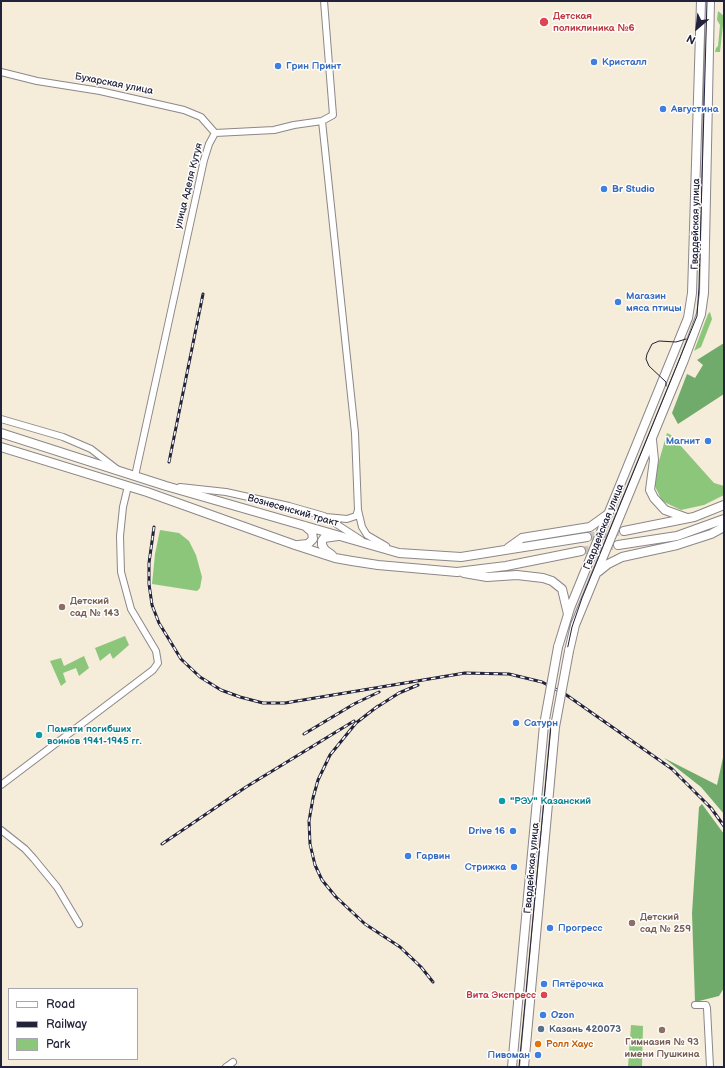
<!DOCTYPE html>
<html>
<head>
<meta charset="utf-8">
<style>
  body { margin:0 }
  #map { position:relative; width:725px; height:1068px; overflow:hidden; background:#f5ecd9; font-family:"Balsamiq Sans",sans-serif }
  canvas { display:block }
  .frame { position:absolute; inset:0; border:2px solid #22223b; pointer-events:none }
  .legend { position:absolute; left:8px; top:988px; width:130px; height:72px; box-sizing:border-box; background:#fff; border:1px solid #a7a7b1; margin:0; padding:5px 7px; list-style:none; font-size:12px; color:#22223b }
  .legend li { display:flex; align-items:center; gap:8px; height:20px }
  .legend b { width:20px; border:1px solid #a7a7b1 }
  .north { position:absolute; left:677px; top:8px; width:40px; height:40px; -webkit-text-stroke:3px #fff; paint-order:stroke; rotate:208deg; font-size:11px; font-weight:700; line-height:16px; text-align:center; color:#22223b }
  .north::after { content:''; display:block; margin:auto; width:14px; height:18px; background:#22223b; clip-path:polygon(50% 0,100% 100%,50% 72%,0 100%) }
</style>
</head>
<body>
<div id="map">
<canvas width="725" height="1068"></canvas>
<div class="frame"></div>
<ul class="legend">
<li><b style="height:5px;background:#fff"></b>Road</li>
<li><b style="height:5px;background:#22223b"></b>Railway</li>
<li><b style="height:11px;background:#8cc67b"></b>Park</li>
</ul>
<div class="north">N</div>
</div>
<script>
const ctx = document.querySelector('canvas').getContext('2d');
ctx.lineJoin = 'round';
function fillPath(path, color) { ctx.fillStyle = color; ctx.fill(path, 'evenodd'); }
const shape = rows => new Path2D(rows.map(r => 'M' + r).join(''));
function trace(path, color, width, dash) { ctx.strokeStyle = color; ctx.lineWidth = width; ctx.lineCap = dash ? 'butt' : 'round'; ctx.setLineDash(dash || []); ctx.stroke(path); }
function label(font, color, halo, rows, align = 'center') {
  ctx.font = font + ' "Balsamiq Sans",sans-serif'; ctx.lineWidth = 3; ctx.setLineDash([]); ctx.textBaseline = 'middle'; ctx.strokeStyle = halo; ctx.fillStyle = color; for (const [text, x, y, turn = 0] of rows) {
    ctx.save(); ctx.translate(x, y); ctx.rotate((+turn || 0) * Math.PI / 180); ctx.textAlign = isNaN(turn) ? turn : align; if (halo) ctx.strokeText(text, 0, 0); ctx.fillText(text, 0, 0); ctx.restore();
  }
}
const green = shape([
  [718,11,724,16,720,52,715,52,716,48,718,46,720,25,717,20],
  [710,312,712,319,701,347,694,351,708,314],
  [667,433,671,435,714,483,724,486,724,495,704,505,681,510,662,501,653,482],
  [160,530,179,533,189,541,196,555,202,577,200,588,197,591,152,584,155,554],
  [125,636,129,645,113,659,110,653,100,661,95,648],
  [84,656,89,668,79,676,76,668,63,673,66,682,61,686,50,661,61,658,64,666],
  [631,1025,643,1026,642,1067,628,1067]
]);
const forest = shape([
  [724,343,724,394,678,424,672,413,687,374,695,378,703,365,697,360],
  [724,753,724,814,701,787,664,758,717,785],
  [702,804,724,834,724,988,719,996,695,1002,692,913,699,807]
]);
const majorTunnel = shape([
  [587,537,624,531],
  [581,551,618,545]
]);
const minor = shape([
  [1,72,37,81,100,91,184,110,201,117,215,133],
  [322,121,355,433,358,510,362,527,367,535,386,546],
  [215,133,274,130,294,125,322,121,333,115,324,1],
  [1,419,63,437,91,449,118,470],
  [135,476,204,160,209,144,215,133],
  [180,487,226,492,289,506,324,516,361,540],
  [326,517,347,519,356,516,358,510],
  [1,785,153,670,158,663,156,651,131,609,121,572,120,536,123,507,128,486],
  [1,830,25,849,34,859,57,887,79,924],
  [695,1005,706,1005,707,1008,710,1067],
  [226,1067,233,1062]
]);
const major = shape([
  [1,433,166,486,399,553,461,557,587,537],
  [652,440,654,460,650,490,654,498,665,510,687,518],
  [1,447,147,492,295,545,335,558,352,561,378,565,457,572,506,566,581,551],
  [624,531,694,517,724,505],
  [298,545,308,544,313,539,312,532,305,526],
  [618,545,677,536,724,519],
  [508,548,522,538,590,527,608,514],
  [332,555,325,550,322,545,322,541,324,538,338,536],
  [598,572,608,564,622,557,677,545,711,534,724,527],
  [464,573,487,577,517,575,543,578,552,581,562,589,568,614],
  [558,647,570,608,688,318,692,293,701,1],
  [569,651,575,625,684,360,701,314,704,293,710,1],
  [512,1067,544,725],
  [524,1067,555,727]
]);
const tram = shape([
  [666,386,666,382,649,366,646,359,647,354,652,344,659,341,676,342,686,339],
  [519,1067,551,726,572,627,582,598,697,316,699,287,707,1]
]);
const rail = shape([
  [169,462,203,294],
  [154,527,149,563,149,584,152,605,159,623,181,659,200,677,221,690,240,697,263,703,285,703,465,673,509,674,542,682,565,694,672,769,711,808,724,826],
  [378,706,356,723,330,755,318,780,313,798,309,821,310,844,315,865,322,880,336,897,365,924,400,947,421,967,433,982],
  [374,709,399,693,418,685],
  [304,734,354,704,379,692],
  [162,844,246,787,354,721]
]);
const majorBridge = shape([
  [544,725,558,647],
  [555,727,569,651]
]);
const markers = [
  [544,22,5,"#e0444e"],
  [594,62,4,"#3f7fe0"],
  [278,66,4,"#3f7fe0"],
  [663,109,4,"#3f7fe0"],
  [604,189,4,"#3f7fe0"],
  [618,302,4,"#3f7fe0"],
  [708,441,4,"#3f7fe0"],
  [62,607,4,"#8d6e63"],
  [516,723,4,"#3f7fe0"],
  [39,735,4,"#0f9aa8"],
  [502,801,4,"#0f9aa8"],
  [513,831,4,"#3f7fe0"],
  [408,856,4,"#3f7fe0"],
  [514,867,4,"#3f7fe0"],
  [632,923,4,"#8d6e63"],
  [550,928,4,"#3f7fe0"],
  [544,984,4,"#3f7fe0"],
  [544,995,4,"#e0444e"],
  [543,1015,4,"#3f7fe0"],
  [541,1029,4,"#5c6f8a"],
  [662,1030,4,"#8d6e63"],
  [538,1044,4,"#e8710a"],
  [538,1055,4,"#3f7fe0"]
];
const healthNames = [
  ["Детская",553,16],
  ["поликлиника №6",553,28],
  ["Вита Экспресс",536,995,"right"]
];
const shopNames = [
  ["Кристалл",602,62],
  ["Грин Принт",286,66],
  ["Августина",671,109],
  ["Br Studio",612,189],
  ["Магазин",626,296],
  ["мяса птицы",626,308],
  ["Магнит",700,441,"right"],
  ["Сатурн",524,723],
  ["Drive 16",505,831,"right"],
  ["Гарвин",416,856],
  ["Стрижка",506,867,"right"],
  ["Прогресс",558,928],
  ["Пятёрочка",552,984],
  ["Ozon",551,1015],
  ["Пивоман",530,1055,"right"]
];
const streetNames = [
  ["Бухарская улица",114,84,11],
  ["улица Аделя Кутуя",189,186,-76],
  ["Гвардейская улица",696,224,-89],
  ["Вознесенский тракт",293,511,16],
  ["Гвардейская улица",604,527,-68],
  ["Гвардейская улица",532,868,-85]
];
const educationNames = [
  ["Детский",70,601],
  ["сад № 143",70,613],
  ["Детский",640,917],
  ["сад № 259",640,929],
  ["Гимназия № 93",662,1042,"center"],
  ["имени Пушкина",662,1054,"center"]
];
const cultureNames = [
  ["Памяти погибших",47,729],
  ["воинов 1941-1945 гг.",47,741],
  ["\"РЭУ\" Казанский",510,801]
];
const serviceNames = [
  ["Казань 420073",549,1029]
];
const foodNames = [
  ["Ролл Хаус",546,1044]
];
fillPath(green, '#8cc67b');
fillPath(forest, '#71ab6b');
trace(majorTunnel, '#cbc4b9', 8, [8, 4]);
trace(minor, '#8c878a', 8);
trace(major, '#8c878a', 10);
trace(minor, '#fff', 6);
trace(major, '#fff', 8);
trace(tram, '#22223b', 1);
trace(rail, '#22223b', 3);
trace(rail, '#fff', 1.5, [4.5]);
trace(majorBridge, '#8c878a', 10, []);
trace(majorBridge, '#fff', 8);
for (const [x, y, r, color] of markers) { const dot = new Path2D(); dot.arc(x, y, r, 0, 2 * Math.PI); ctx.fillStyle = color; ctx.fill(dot); trace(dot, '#fff', 1.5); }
label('bold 10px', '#be3a42', '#fff', healthNames, 'left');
label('bold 10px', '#366cbe', '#fff', shopNames, 'left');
label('10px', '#22223b', '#fff', streetNames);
label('bold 10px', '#785e54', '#fff', educationNames, 'left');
label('bold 10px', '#0d838f', '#fff', cultureNames, 'left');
label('bold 10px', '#4e5e75', '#fff', serviceNames, 'left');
label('bold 10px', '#c56008', '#fff', foodNames, 'left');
</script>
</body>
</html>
